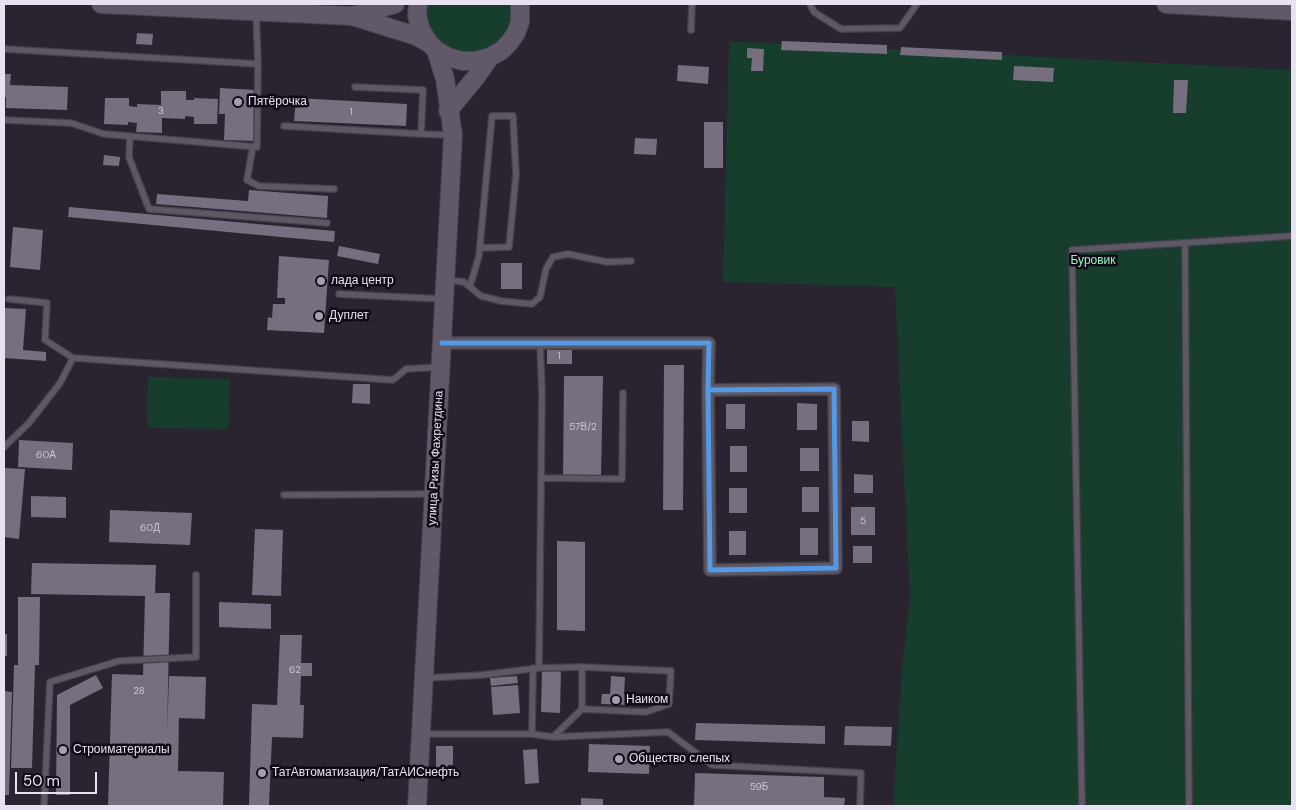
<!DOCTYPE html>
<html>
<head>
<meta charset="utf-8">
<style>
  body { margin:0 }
  #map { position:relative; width:1296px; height:810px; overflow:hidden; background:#2a2330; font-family:"DM Sans",sans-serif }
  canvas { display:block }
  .frame { position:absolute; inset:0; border:5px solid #e9e1f2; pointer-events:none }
  .scale { position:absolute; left:15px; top:772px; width:82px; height:22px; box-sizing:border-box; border:2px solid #e9e1f2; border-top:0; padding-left:6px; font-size:15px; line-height:18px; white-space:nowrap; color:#e9e1f2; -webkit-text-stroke:4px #100a15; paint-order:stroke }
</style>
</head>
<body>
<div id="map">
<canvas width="1296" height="810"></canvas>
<div class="frame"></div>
<div class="scale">50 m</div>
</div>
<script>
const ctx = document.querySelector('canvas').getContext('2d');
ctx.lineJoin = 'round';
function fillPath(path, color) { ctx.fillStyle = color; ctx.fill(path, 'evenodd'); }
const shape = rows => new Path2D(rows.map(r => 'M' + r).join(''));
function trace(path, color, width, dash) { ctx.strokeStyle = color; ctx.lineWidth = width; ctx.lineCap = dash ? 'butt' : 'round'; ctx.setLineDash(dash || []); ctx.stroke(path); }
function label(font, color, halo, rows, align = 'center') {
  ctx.font = font + ' "DM Sans",sans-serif'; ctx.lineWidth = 5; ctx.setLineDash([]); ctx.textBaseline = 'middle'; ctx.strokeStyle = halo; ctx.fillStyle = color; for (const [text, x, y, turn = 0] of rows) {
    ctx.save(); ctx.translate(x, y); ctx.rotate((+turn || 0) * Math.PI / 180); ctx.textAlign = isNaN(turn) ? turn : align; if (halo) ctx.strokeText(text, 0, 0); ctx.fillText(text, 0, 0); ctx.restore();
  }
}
const green = shape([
  [424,4,513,4,512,18,505,35,498,42,489,49,470,54,451,50,437,41,425,20],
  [729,41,1292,70,1292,806,893,806,903,657,910,599,895,287,723,282],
  [148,377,230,379,228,429,147,428]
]);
const building = shape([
  [137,33,153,34,152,45,136,44],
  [782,41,887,45,887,54,781,50],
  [901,47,1002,52,1002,60,900,55],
  [747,48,764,49,763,71,751,71,752,58,747,58],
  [678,65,709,67,708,84,677,81],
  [1014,66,1054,68,1053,82,1013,80],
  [4,74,11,74,10,85,68,87,67,110,6,108,6,97,4,97],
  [1174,80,1188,80,1186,113,1173,113],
  [220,88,256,90,254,141,224,140,225,114,219,114],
  [161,91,186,91,186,100,194,100,194,98,218,99,217,124,194,124,194,117,185,116,185,119,162,118,162,133,136,132,137,123,128,122,128,125,104,124,105,98,129,98,129,106,137,107,137,104,161,105],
  [296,98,407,104,406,126,294,121],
  [704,122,723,122,723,168,704,168],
  [635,138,657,139,656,155,634,154],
  [104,155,120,157,119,166,103,165],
  [249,190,328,196,327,218,156,204,157,194,248,201],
  [69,207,335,231,334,242,68,217],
  [13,227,43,230,40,270,10,267],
  [339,246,380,254,378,264,337,256],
  [279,256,329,260,324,333,267,330,268,317,272,318,273,304,285,304,285,298,277,298],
  [501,263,522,263,522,289,501,289],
  [4,308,26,309,23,350,46,352,46,361,4,358],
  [547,348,572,348,572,364,547,364],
  [664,365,684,365,683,510,663,510],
  [564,376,603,376,601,478,563,477],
  [353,384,370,384,370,404,352,403],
  [797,403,817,404,817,430,797,430],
  [726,404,745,404,745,429,726,429],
  [852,421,869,421,869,442,852,441],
  [19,440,73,443,72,470,18,467],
  [730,446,747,446,747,472,730,472],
  [800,448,819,448,819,471,800,471],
  [4,468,25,469,19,539,4,537],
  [854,474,873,475,873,493,854,493],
  [802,487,819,487,819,512,802,512],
  [729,488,747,488,747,513,729,513],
  [31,496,66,497,66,518,31,517],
  [851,507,875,507,875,535,851,535],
  [110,510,192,513,190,545,109,542],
  [800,528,818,528,818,555,800,555],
  [255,529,283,530,281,596,252,595],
  [729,531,746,531,746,555,729,555],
  [557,541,585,542,585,631,557,630],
  [853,546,872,546,872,563,853,563],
  [32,563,156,565,155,593,170,593,167,735,169,676,206,677,205,719,179,718,178,771,224,772,223,806,108,806,112,674,143,675,145,596,31,594],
  [18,597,40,597,39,665,35,665,32,768,11,768,14,665,18,665],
  [219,602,271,604,271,629,219,627],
  [4,634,7,634,7,656,4,656],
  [280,635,302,635,301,663,312,663,312,676,301,676,300,705,304,705,303,738,272,737,269,806,249,806,252,704,277,705],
  [542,669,561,669,560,713,541,712],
  [96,675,103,688,70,705,70,795,56,795,57,695],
  [517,676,518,683,491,686,490,678],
  [611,676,625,677,624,694,631,695,631,705,601,704,602,694,610,694],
  [518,685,520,713,493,715,491,687],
  [4,691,12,692,9,795,4,795],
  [696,723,825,726,825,744,695,740],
  [845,726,892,727,891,746,844,745],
  [589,744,650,746,649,774,588,772],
  [436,746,453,746,453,765,448,765,448,771,436,771],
  [537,749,539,783,525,784,523,750],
  [695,773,824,777,824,797,845,798,844,806,694,806],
  [581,798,603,799,603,806,581,806]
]);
const service = shape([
  [810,4,814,12,841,29,900,28,917,4],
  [691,30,692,4],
  [4,49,258,64],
  [355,87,423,90,421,134,450,135],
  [4,120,71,123,104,134,257,147,258,64,256,12],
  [284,126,421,134],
  [130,136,129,157,149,209,327,223],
  [253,146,247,180,259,186,334,189],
  [1185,243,1189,806],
  [448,280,464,282,481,296,501,301,532,304,540,297,546,269,553,257,568,254,607,262,631,261],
  [470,286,479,256,492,116,513,116,516,175,509,247,480,248],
  [339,294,442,299],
  [9,299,47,303,45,340,73,358,393,380,406,369,438,367],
  [4,447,29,423,60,383,73,358],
  [541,478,622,479,623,393],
  [284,495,431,494],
  [539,668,542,393,540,343],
  [427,678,482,675,539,668,582,667,671,671,669,704,646,712,582,709],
  [423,734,532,734,553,737,668,732,712,765,861,773,860,806],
  [532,734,533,668],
  [553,737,582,709,582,667],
  [44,806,50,682,119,661,196,657,196,575],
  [1082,806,1072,250,1292,236]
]);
const minor = shape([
  [442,343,709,343,708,390,710,570,836,568,834,389,708,390]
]);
const primary = shape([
  [101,4,352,16,416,36,429,43],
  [418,4,417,16,421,30,429,43,436,50,448,57,462,61,476,61,490,57,501,51,509,43,516,33,520,22,520,4],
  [1166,4,1292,11],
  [352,16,395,4],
  [448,111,476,77,490,57],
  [417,806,453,135,445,79,436,50]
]);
const cycleway = shape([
  [442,343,709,343,708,390,710,570,836,568,834,389,708,390]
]);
const markers = [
  [238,102,5,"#a69eae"],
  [321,281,5,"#a69eae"],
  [319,316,5,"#a69eae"],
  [616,700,5,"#a69eae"],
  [63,750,5,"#a69eae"],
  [619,759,5,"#a69eae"],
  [262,773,5,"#a69eae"]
];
const numberNames = [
  ["3",161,111],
  ["1",351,112],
  ["1",559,356],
  ["57В/2",583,427],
  ["60А",46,455],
  ["5",863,521],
  ["60Д",150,528],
  ["62",295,670],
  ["28",139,691],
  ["59Б",759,787]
];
const poiNames = [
  ["Пятёрочка",248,102],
  ["лада центр",331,281],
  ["Дуплет",329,316],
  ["Наиком",626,700],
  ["Строиматериалы",73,750],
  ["Общество слепых",629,759],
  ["ТатАвтоматизация/ТатАИСнефть",272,773]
];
const parkNames = [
  ["Буровик",1093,261]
];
const streetNames = [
  ["улица Ризы Фахретдина",436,458,-87]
];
fillPath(green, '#173e2c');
fillPath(building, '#776e80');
trace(service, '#463f4c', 8);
trace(minor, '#463f4c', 14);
trace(primary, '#463f4c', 20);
trace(service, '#5d5863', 5.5);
trace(minor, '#5d5863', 11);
trace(primary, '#615969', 18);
trace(cycleway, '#5399e6', 5);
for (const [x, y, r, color] of markers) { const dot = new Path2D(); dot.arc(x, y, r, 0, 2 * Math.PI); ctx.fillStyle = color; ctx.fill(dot); trace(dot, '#100a15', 2); }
label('10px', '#ccc4d6', null, numberNames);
label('12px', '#e9e1f2', '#100a15', poiNames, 'left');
label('12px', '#92f8bf', '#100a15', parkNames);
label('12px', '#e9e1f2', '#100a15', streetNames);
</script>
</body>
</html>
